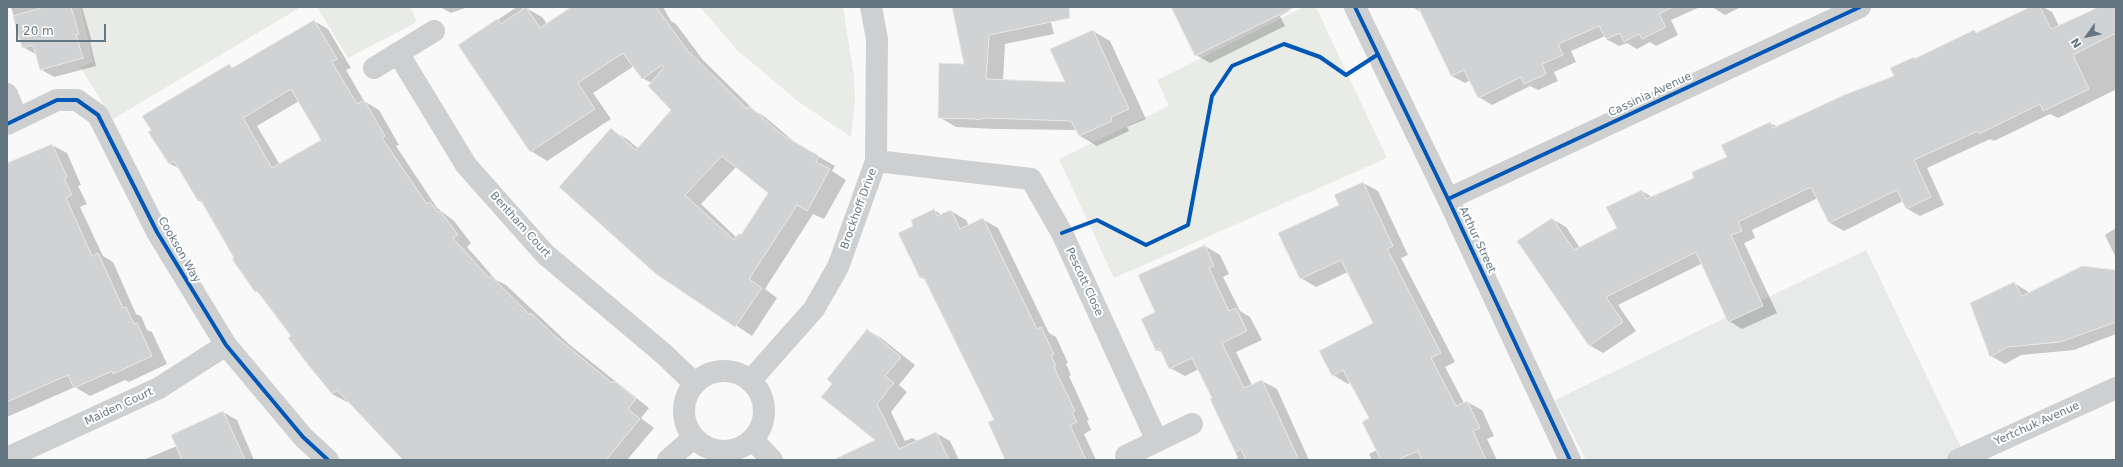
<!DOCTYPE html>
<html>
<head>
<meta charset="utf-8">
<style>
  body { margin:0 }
  #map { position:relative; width:2123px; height:467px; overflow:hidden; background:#f9f9f9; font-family:"DejaVu Sans",sans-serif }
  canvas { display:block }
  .frame { position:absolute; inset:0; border:8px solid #657683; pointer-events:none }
  .north { position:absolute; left:2067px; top:16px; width:40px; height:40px; -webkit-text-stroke:3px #fff; paint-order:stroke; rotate:237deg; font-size:11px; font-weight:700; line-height:16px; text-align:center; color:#657683 }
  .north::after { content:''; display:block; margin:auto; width:14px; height:18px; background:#657683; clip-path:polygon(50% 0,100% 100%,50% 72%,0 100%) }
  .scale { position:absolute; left:16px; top:24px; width:90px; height:18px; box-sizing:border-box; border:2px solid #657683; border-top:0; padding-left:5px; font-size:12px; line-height:14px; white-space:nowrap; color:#657683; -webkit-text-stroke:3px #fff; paint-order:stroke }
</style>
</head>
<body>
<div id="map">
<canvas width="2123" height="467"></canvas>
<div class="frame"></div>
<div class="north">N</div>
<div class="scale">20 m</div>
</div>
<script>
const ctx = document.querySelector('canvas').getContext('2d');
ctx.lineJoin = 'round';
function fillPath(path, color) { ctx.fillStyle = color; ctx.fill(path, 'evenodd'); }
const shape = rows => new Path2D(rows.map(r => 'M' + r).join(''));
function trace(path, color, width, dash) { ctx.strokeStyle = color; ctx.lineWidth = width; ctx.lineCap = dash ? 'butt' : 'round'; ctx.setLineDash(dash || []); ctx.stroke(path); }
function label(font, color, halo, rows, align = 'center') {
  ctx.font = font + ' "DejaVu Sans",sans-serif'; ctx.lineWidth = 4; ctx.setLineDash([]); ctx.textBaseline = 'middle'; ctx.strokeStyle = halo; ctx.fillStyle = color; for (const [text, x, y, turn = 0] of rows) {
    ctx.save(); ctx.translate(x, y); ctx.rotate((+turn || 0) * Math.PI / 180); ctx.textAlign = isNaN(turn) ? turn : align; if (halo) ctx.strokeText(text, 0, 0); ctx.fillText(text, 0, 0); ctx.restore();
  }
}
const built = shape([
  [1866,250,1967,460,1586,460,1555,400]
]);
const green = shape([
  [81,7,301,7,113,119,80,67,93,62],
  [317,7,410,7,417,22,348,58],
  [700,7,843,7,854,76,855,102,851,137,799,102,738,51],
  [1304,7,1316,7,1387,158,1114,278,1059,159,1169,106,1157,80]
]);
const shadow = shape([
  [11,7,82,7,92,42,90,42,96,66,54,77,40,69,37,55,23,47],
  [440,7,468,7,451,13],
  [517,7,524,9,526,8,542,17,547,24,573,7,663,7,671,21,676,24,703,60,755,111,765,117,797,144,835,166,832,171,846,180,824,219,813,214,765,289,777,298,752,336,657,273,611,130,627,139,639,149,672,110,652,83,642,78,634,66,593,93,611,119,547,161,531,151,460,45],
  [737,166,770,193,742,236,737,238,701,204],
  [953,7,1047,7,1054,34,1005,44,1003,80,1067,83,1093,31,1110,41,1146,119,1127,127,1129,131,1097,146,1080,136,1077,130,995,129,956,127,939,117,966,65],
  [1172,7,1287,7,1289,11,1280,16,1285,26,1210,63,1196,55],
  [1413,7,1700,7,1671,20,1678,35,1656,46,1650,42,1637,49,1627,43,1619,46,1606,39,1605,36,1571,51,1576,62,1554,72,1558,81,1538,90,1530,86,1492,105,1479,97,1471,80,1465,83,1452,76,1422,13],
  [1712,7,1741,7,1725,15],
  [2032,7,2043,7,2052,12,2059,26,2095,10,2094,7,2116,7,2116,93,2115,90,2058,118,2050,114,1994,141,1990,139,1927,168,1944,205,1920,216,1906,208,1903,201,1844,231,1830,223,1818,198,1752,230,1755,238,1744,243,1777,313,1742,329,1729,321,1703,263,1618,305,1636,331,1603,353,1589,345,1552,219,1566,227,1580,248,1618,229,1642,191,1652,197,1695,178,1728,158,1770,123,1778,127,1895,76,1914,58,1915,59,1974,31,1977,33],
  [314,21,328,29,351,68,346,70,364,101,379,110,399,145,396,146,437,208,454,221,471,243,467,247,496,280,506,285,570,345,649,408,641,418,654,428,627,460,404,460,348,401,347,402,332,394,289,338,292,336,262,295,255,291,203,203,198,200,180,169,170,164,149,132,229,65,234,68],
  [299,101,323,140,280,165,257,126],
  [52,145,67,153,81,185,78,186,87,204,80,207,103,256,113,262,136,314,141,316,147,330,152,332,167,364,129,382,125,380,90,396,75,387,7,417,7,168],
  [1363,183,1378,191,1408,255,1401,258,1455,362,1445,367,1464,403,1467,402,1482,410,1494,436,1487,439,1497,460,1372,460,1369,454,1377,450,1370,419,1351,382,1348,384,1333,375,1375,324,1348,272,1316,287,1301,278,1340,205],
  [934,210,942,215,951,211,966,220,969,226,982,219,998,228,1049,333,1056,337,1068,363,1066,364,1071,375,1069,376,1089,420,1087,421,1091,430,1084,434,1096,460,1006,460,995,420,926,280,920,277,915,227],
  [2116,228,2116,258,2105,235],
  [1205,246,1220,255,1229,274,1223,277,1240,311,1250,317,1262,340,1236,352,1252,385,1262,381,1277,389,1309,460,1233,460,1238,458,1199,369,1185,376,1170,368,1163,353,1157,350,1157,313],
  [2116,271,2116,334,2074,350,2021,355,2005,364,1991,356,2014,283,2030,293],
  [867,330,881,338,915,365,899,385,907,392,891,412,905,441,912,438,918,441,936,433,950,441,959,460,858,460,877,440,834,383],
  [223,412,237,420,254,460,143,460,177,446]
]);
const building = shape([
  [44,7,71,7,79,34,76,35,83,58,40,70,33,45,22,48,13,16,44,7],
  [526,7,540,28,571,7,656,7,687,50,747,109,749,106,781,134,819,156,816,162,830,169,807,211,797,205,749,279,762,288,735,327,656,274,559,187,611,128,636,150,671,110,648,86,664,67,662,65,642,79,623,53,578,83,595,109,530,152,458,45,497,19,501,24,526,7],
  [722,156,768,193,741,235,739,233,734,240,685,195,722,156],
  [952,7,1069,7,1070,18,989,35,986,79,1065,82,1050,49,1093,30,1129,109,1111,117,1112,121,1079,136,1071,121,985,118,977,120,976,119,938,118,939,63,964,64,952,7],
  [1171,7,1295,7,1195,56,1171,7],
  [1418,7,1673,7,1659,14,1666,27,1642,39,1639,34,1624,42,1620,33,1606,39,1599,26,1558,44,1563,55,1542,64,1546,74,1524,84,1521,77,1478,98,1464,70,1451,76,1418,7],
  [2030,7,2040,7,2051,29,2099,7,2116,7,2116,33,2073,55,2089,89,2043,111,2040,104,1979,134,1978,131,1914,160,1931,197,1906,209,1897,190,1829,223,1811,187,1738,222,1742,231,1731,235,1763,306,1728,322,1696,252,1606,297,1623,322,1589,346,1517,241,1552,218,1574,250,1617,228,1606,207,1642,190,1646,199,1694,178,1692,172,1727,157,1721,145,1770,122,1773,128,1844,95,1894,76,1890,68,1914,57,1914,59,1974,30,1976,33,1980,31,2030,7],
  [314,20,337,59,332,62,357,104,364,100,385,136,382,138,427,204,430,202,438,212,440,211,458,235,453,238,489,278,491,276,530,315,531,313,555,336,612,383,614,381,636,399,628,409,640,419,606,460,403,460,337,390,332,394,309,366,288,338,291,336,257,291,255,292,232,259,234,258,200,199,198,201,174,161,169,164,148,132,151,130,142,116,229,64,232,68,314,20],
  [291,89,321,140,272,168,243,118,291,89],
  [52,144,67,177,64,178,72,195,66,198,92,256,98,253,123,308,126,307,134,324,137,323,152,356,113,374,112,371,74,388,68,375,7,402,7,163,52,144],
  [1363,182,1393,246,1387,249,1441,353,1431,358,1456,406,1467,401,1480,428,1473,431,1486,460,1422,460,1418,451,1397,460,1381,460,1362,422,1369,418,1343,370,1332,376,1319,351,1373,323,1341,260,1300,279,1278,233,1339,205,1334,195,1363,182],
  [934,209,937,216,951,210,960,229,983,218,1037,329,1041,327,1054,354,1051,355,1056,366,1054,367,1075,411,1072,412,1077,422,1070,425,1086,460,1005,460,988,422,994,420,923,276,920,278,898,233,913,226,911,220,934,209],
  [1205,245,1214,266,1209,268,1229,311,1236,308,1247,331,1222,343,1244,388,1262,380,1299,460,1246,460,1241,449,1235,452,1210,399,1212,398,1192,358,1169,369,1160,349,1156,351,1141,319,1155,312,1138,275,1205,245],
  [2082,266,2116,270,2116,322,2060,342,2007,347,1990,357,1970,303,2014,282,2022,296,2082,266],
  [867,329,901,357,885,376,894,383,877,404,899,449,936,432,949,460,833,460,875,440,821,397,832,384,827,379,867,329],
  [223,411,245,460,182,460,171,435,223,411]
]);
const minor = shape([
  [1355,7,1448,199,1570,460],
  [398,53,466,165,545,254,665,355,694,383],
  [374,68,434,31],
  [7,94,17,119],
  [7,124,57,100,77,100,98,115,157,232,226,345,303,437,328,460],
  [876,161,1031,179,1062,233,1157,441],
  [1448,199,1860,7],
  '684 411a40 40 0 1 1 80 0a40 40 0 1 1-80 0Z',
  [750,381,814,309,838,267,876,161,877,39,871,7],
  [753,440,772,460],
  [1126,456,1192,424],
  [7,458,159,388,226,345],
  [668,460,693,438],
  [1958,460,2116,388]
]);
const cycleway = shape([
  [1355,7,1448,199,1570,460],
  [7,124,57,100,77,100,98,115,157,232,226,345,303,437,328,460],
  [1448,199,1860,7],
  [1062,233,1097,220,1146,245,1188,225,1212,96,1232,66,1284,44,1320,57,1346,75,1377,55]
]);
const streetNames = [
  ["Cassinia Avenue",1650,95,-25],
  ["Brockhoff Drive",859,209,-70],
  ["Bentham Court",520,225,48],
  ["Arthur Street",1477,240,65],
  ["Cookson Way",179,250,60],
  ["Pescott Close",1084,282,65],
  ["Maiden Court",119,407,-25],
  ["Yertchuk Avenue",2037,424,-24]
];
fillPath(built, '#e8e9e9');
fillPath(green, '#e8ebe6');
fillPath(shadow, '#0003');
fillPath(building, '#d0d2d3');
trace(building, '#e8e8e8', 1);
trace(minor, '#cecfd0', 22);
trace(cycleway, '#0057b8', 4);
label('11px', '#657683', '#fff', streetNames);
</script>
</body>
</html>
